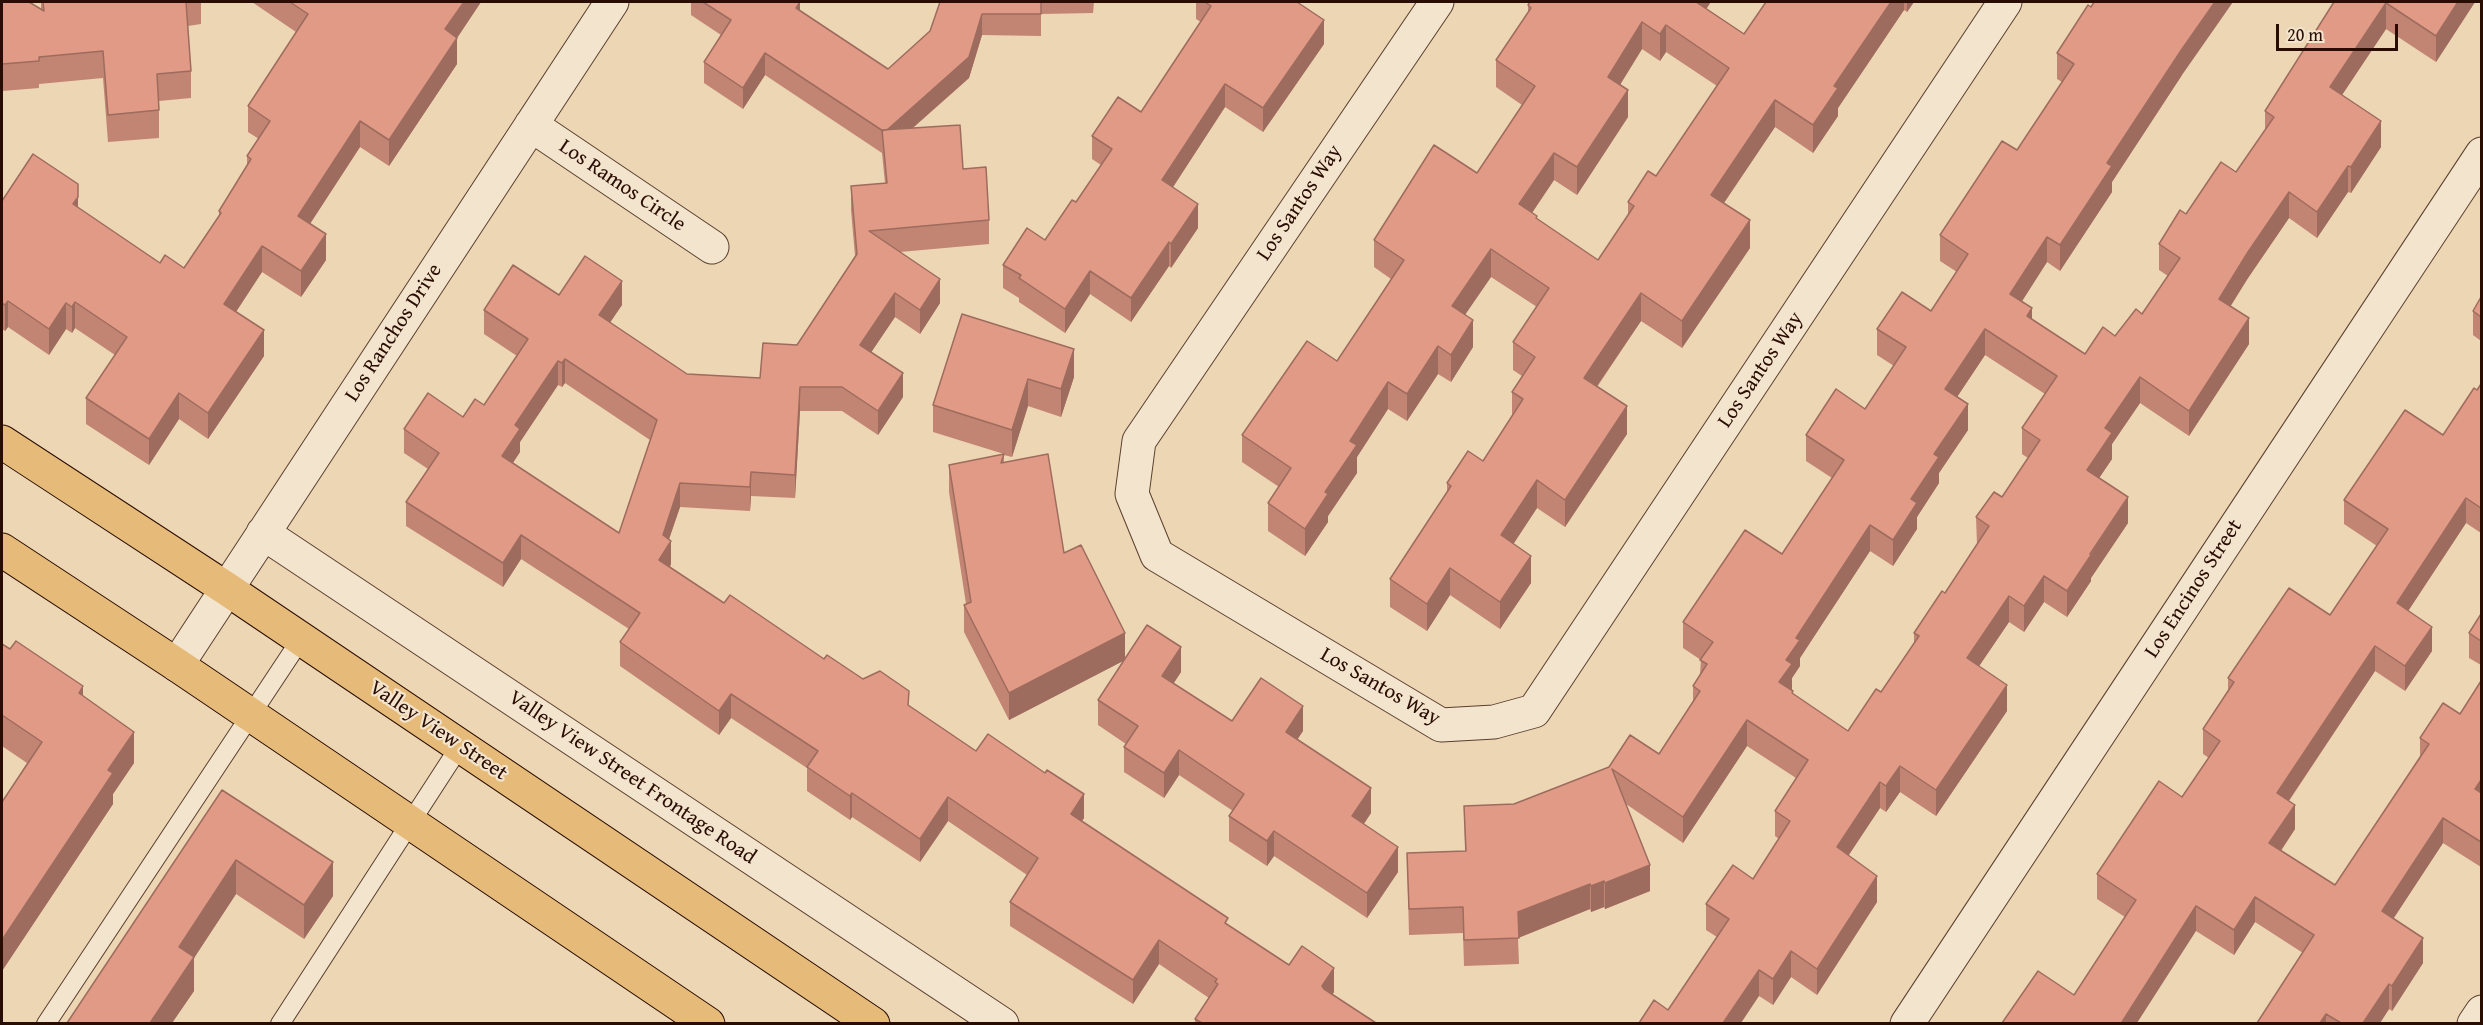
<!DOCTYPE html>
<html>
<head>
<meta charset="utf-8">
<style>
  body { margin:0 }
  #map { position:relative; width:2483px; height:1025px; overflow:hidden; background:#ecd6b4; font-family:"Gentium Book Plus",serif }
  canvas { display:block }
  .frame { position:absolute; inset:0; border:3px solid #2a0d02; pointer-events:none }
  .scale { position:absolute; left:2276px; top:24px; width:122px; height:27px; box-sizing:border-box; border:3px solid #2a0d02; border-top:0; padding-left:8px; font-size:18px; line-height:21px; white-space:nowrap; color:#2a0d02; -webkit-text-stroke:4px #f3e4ce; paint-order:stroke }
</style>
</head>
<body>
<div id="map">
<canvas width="2483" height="1025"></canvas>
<div class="frame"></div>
<div class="scale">20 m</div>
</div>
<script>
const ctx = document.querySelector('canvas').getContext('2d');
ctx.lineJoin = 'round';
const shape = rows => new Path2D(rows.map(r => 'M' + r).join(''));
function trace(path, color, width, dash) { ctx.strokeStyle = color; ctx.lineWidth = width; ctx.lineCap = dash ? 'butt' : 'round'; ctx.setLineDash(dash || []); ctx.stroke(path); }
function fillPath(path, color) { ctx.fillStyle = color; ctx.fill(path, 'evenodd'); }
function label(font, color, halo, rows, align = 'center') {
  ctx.font = font + ' "Gentium Book Plus",serif'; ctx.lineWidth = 4.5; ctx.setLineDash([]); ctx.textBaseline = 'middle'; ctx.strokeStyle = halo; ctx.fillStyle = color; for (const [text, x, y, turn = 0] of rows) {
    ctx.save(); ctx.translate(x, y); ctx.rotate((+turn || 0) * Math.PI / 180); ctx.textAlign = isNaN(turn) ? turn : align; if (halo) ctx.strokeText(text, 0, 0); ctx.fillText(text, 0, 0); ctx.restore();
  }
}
const service = shape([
  [46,1024,301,639],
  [280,1024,460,746]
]);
const minor = shape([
  [1437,2,1139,441,1132,494,1157,555,1441,725,1494,722,1534,711,2005,2],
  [531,125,712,247],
  [263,533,1002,1024],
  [177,665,612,2],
  [1907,1024,2482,154],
  [2474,1024,2482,1012]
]);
const primary = shape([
  [2,442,227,589,873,1024],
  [2,550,177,665,708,1024]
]);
const wall = shape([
  [2,2,41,10,41,2,201,2,201,24,188,26,191,71,191,98,159,101,159,138,108,142,103,78,39,84,39,88,2,91],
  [252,2,481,2,457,38,457,64,389,166,360,147,310,224,326,260,301,297,262,272,236,312,264,356,208,439,179,419,149,465,86,424,86,398,115,355,75,328,72,333,66,329,49,355,8,327,5,331,2,329,2,201,78,208,160,263,184,268,219,217,219,211,247,166,247,156,259,139,248,132,248,106,296,32],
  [691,2,800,2,800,11,888,69,930,31,940,2,1094,2,1093,13,1041,14,1041,36,982,35,969,78,913,128,963,169,989,220,989,244,900,252,940,303,920,334,895,317,871,352,903,397,878,435,842,411,800,411,795,498,751,496,750,511,680,507,669,539,671,564,670,567,724,603,824,659,863,679,909,706,976,751,1084,818,1082,821,1228,925,1289,965,1334,992,1332,995,1376,1023,1195,1023,1195,1019,1209,998,1159,964,1133,1004,1010,926,1010,902,1027,875,948,821,920,862,852,817,850,820,807,791,807,768,731,718,719,735,620,666,620,642,629,629,521,559,503,587,406,526,406,502,428,469,404,453,404,429,463,417,484,405,517,356,484,334,484,310,559,295,622,305,610,322,687,374,760,378,797,345,855,256,851,210,851,186,885,183,882,153,765,75,743,109,704,83,704,62,721,35,691,15],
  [565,383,650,440,619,533,513,463,520,452,520,442,558,385,562,387],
  [1196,2,1297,2,1324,44,1263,132,1225,107,1173,187,1198,228,1171,268,1169,266,1131,322,1090,294,1065,333,1019,302,1019,298,1003,288,1003,265,1045,240,1076,202,1101,165,1092,159,1092,136,1141,112,1201,22,1196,19],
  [1766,2,1914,2,1907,12,1904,10,1838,108,1838,116,1813,153,1775,127,1724,203,1750,248,1682,348,1641,321,1597,387,1627,434,1565,527,1537,508,1513,544,1531,583,1500,629,1450,595,1427,631,1390,607,1390,579,1447,492,1447,483,1483,461,1512,416,1512,392,1522,376,1513,370,1513,342,1537,307,1491,277,1465,314,1473,347,1451,382,1438,374,1407,421,1388,409,1357,457,1357,473,1328,516,1328,522,1305,556,1268,531,1268,503,1279,487,1242,462,1242,435,1337,361,1391,279,1374,267,1374,240,1477,173,1522,105,1496,87,1496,60,1528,13,1528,5,1706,8,1744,34],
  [1642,49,1660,61,1666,52,1717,86,1656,176,1628,202,1628,215,1598,260,1537,219,1532,213,1554,180,1577,195,1628,117,1620,85],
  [2334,2,2475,2,2436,62,2386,29,2342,95,2381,147,2351,193,2348,192,2317,238,2289,218,2248,278,2230,306,2249,344,2189,436,2140,403,2112,444,2112,459,2099,478,2128,523,2091,578,2091,581,2067,617,2044,602,2024,632,2009,622,1979,666,2007,711,1936,816,1900,792,1886,812,1880,808,1848,855,1877,902,1817,995,1791,977,1773,1005,1759,996,1668,1010,1717,937,1706,930,1706,904,1753,879,1779,839,1775,836,1775,811,1796,778,1747,746,1683,843,1626,804,1650,891,1605,909,1604,907,1591,912,1590,909,1518,938,1519,964,1464,966,1463,933,1409,935,1407,853,1465,851,1464,806,1514,804,1659,754,1693,703,1693,686,1700,674,1701,660,1683,648,1683,622,1782,554,1832,478,1806,461,1806,435,1865,409,1894,366,1877,355,1877,329,1931,311,1957,272,1940,261,1940,235,2017,150,2062,82,2057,79,2057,53,2182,75,2112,182,2112,192,2060,271,2047,262,2022,301,2032,319,2085,354,2115,336,2142,314,2168,276,2159,270,2159,244,2186,214,2236,172,2265,130,2265,111],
  [1985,355,2045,394,2022,428,2022,454,2028,458,2002,497,1976,517,1977,544,1945,593,1914,633,1914,644,1881,692,1848,731,1793,694,1792,690,1792,678,1800,666,1800,658,1870,551,1893,566,1917,529,1917,517,1939,483,1939,473,1968,430,1957,397],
  [2481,297,2481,341,2473,335,2473,311],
  [962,314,1074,377,1061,417,1028,406,1012,457,1004,455,1004,462,1064,553,1125,658,1181,672,1173,684,1232,721,1303,731,1297,739,1371,813,1364,824,1398,872,1367,918,1274,856,1267,866,1229,841,1229,816,1233,811,1179,775,1164,798,1124,772,1124,747,1126,744,1098,725,1098,700,1123,661,1009,720,964,632,964,605,966,604,949,492,949,465,1004,454,933,432,933,405],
  [2481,384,2481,533,2466,523,2408,611,2432,651,2405,691,2375,671,2289,801,2295,829,2281,851,2335,885,2420,756,2420,738,2460,714,2481,681,2481,867,2443,843,2393,919,2423,963,2392,1011,2389,1009,2380,1023,2257,1023,2303,953,2255,922,2234,955,2196,931,2125,917,2097,899,2097,874,2182,797,2209,758,2203,754,2203,729,2228,690,2228,678,2330,615,2377,546,2344,524,2344,500,2443,435],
  [2481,614,2481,665,2469,658,2469,633],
  [2,644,83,696,134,763,113,794,113,804,2,971,2,802,27,763,2,746],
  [222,790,333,896,304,939,236,894,194,958,194,991,172,1023]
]);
const shadedWall = shape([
  [464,2,481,2,445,56,445,29],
  [800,2,800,23,796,8],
  [1694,2,1711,2,1694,27],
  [1891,2,1904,2,1904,10,1838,108,1838,116,1813,153,1813,125,1834,86],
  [1907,2,1914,2,1907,12],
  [2215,2,2233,2,2182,75,2112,182,2112,192,2060,271,2060,245,2107,163,2182,49],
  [2458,2,2475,2,2436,62,2436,36],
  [2386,3,2386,29,2330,113,2330,87],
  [982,14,982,35,969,78,884,153,884,132],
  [1324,20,1324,44,1263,132,1263,108],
  [1642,22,1642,49,1608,104,1608,77],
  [1666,25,1666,52,1660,61,1660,34],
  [457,38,457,64,389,166,389,140],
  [765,53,765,75,743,109,743,88],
  [1225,84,1225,107,1162,204,1162,180],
  [1628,90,1628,117,1577,195,1577,167],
  [1775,100,1775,127,1711,222,1711,195],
  [360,121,360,147,298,242,298,216],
  [2381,121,2381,147,2351,193,2351,167],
  [1554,153,1554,180,1519,232,1519,204],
  [2348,166,2348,192,2317,238,2317,212],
  [2289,192,2289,218,2248,278,2219,325,2219,299,2248,252],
  [78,197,78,223,73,204],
  [1198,204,1198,228,1171,268,1171,244],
  [1750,220,1750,248,1682,348,1682,321],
  [326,234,326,260,301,297,301,271],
  [2047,237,2047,262,2010,320,2010,294],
  [1169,242,1169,266,1131,322,1131,298],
  [262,246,262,272,224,330,224,304],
  [1491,249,1491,277,1452,334,1452,306],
  [1090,271,1090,294,1065,333,1065,309],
  [940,279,940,303,920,334,920,310],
  [622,281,622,305,599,339,599,315],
  [895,293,895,317,860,369,860,345],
  [1641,293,1641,321,1584,405,1584,378],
  [8,301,8,327,5,331,5,305],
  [75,302,75,328,72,333,72,307],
  [66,303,66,329,49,355,49,329],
  [2032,308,2032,334,2027,316],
  [2249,318,2249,344,2189,436,2189,411],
  [1473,320,1473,347,1451,382,1451,355],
  [1985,329,1985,355,1945,415,1945,389],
  [264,330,264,356,208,439,208,413],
  [1438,346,1438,374,1407,421,1407,394],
  [1074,349,1074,377,1061,417,1061,389],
  [565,359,565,383,562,387,562,363],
  [558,361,558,385,520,442,520,452,502,479,502,456,515,425],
  [903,373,903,397,878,435,878,411],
  [2140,377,2140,403,2112,444,2112,459,2087,496,2087,470,2105,428],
  [1028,379,1028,406,1012,457,1012,430],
  [1388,382,1388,409,1357,457,1357,473,1328,516,1328,522,1305,556,1305,529,1325,492,1350,441],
  [800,387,800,411,795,498,795,475],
  [179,393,179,419,149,465,149,439],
  [1968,404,1968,430,1939,473,1939,483,1917,517,1917,529,1893,566,1893,540,1911,499,1934,454],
  [1627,406,1627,434,1565,527,1565,500],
  [751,472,751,496,750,511,750,487],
  [1537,480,1537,508,1501,563,1501,535],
  [680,483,680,507,666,548,671,541,671,564,659,584,659,560,663,535],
  [2128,497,2128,523,2091,578,2091,581,2067,617,2067,591],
  [2466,498,2466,523,2397,628,2397,603],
  [1870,525,1870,551,1800,658,1800,666,1792,678,1792,690,1779,708,1779,682,1786,660,1796,638],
  [521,535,521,559,503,587,503,563],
  [1531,556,1531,583,1500,629,1500,602],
  [1450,568,1450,595,1427,631,1427,604],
  [2044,576,2044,602,2024,632,2024,606],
  [2009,596,2009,622,1967,684,1967,658],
  [2432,627,2432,651,2405,691,2405,666],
  [1125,633,1125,660,1009,720,1009,693],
  [2375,646,2375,671,2277,818,2277,793],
  [1181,647,1181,672,1162,701,1162,676],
  [2007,685,2007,711,1936,816,1936,790],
  [83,686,83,717,79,693],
  [731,694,731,718,719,735,719,711],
  [1303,706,1303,731,1286,757,1286,732],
  [1747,720,1747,746,1683,843,1683,817],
  [134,732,134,763,113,794,113,804,2,971,2,940,108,770],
  [1179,750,1179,775,1164,798,1164,773],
  [1900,766,1900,792,1886,812,1886,786],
  [2481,780,2481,804,2475,789],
  [1880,782,1880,808,1837,873,1837,847],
  [1371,788,1371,813,1352,841,1352,816],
  [852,793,852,817,850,820,850,796],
  [1084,794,1084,818,1071,837,1071,814],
  [948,797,948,821,920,862,920,839],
  [2295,805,2295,829,2269,868,2269,843],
  [2443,818,2443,843,2382,936,2382,911],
  [1274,831,1274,856,1267,866,1267,841],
  [1398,847,1398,872,1367,918,1367,893],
  [236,860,236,894,194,958,194,991,172,1023,150,1023,179,947],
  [333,862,333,896,304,939,304,905],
  [1650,865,1650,891,1605,909,1605,883],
  [1877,876,1877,902,1817,995,1817,969],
  [1604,881,1604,907,1591,912,1591,886],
  [1590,884,1590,909,1518,938,1518,912],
  [2255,897,2255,922,2234,955,2234,930],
  [2196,906,2196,931,2137,1023,2122,1023,2122,1022],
  [2423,938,2423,963,2392,1011,2392,986],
  [1159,940,1159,964,1133,1004,1133,980],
  [1791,951,1791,977,1773,1005,1773,979],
  [1334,968,1334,992,1322,1010,1322,986],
  [1759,970,1759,996,1741,1023,1723,1023],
  [2389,984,2389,1009,2380,1023,2363,1023],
  [2326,1014,2326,1023,2320,1023]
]);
const building = shape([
  [2,2,29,2,44,11,43,2,186,2,191,71,157,74,159,110,108,115,103,51,39,57,39,61,2,64,2,2],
  [290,2,464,2,445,29,457,38,389,140,360,121,298,216,326,234,301,271,262,246,224,304,264,330,208,413,179,393,149,439,86,398,127,337,75,302,72,307,66,303,49,329,8,301,5,305,2,303,2,201,33,154,78,184,78,197,73,204,160,263,165,255,184,268,221,213,219,211,251,159,247,156,270,121,248,106,308,14,290,2],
  [703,2,800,2,796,8,888,69,930,31,940,2,1041,2,1041,14,982,14,969,57,887,130,882,130,883,131,765,53,743,88,704,62,731,20,703,2],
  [1205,2,1297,2,1324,20,1263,108,1225,84,1162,180,1198,204,1171,244,1169,242,1131,298,1090,271,1065,309,1019,278,1021,275,1003,265,1027,228,1045,240,1072,200,1076,202,1112,149,1092,136,1118,97,1141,112,1211,6,1205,2],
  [1530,2,1696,2,1744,34,1766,2,1891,2,1834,86,1838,88,1813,125,1775,100,1711,195,1750,220,1682,321,1641,293,1584,378,1627,406,1565,500,1537,480,1501,535,1531,556,1500,602,1450,568,1427,604,1390,579,1451,486,1447,483,1468,451,1483,461,1523,399,1512,392,1535,357,1513,342,1549,288,1491,249,1452,306,1473,320,1451,355,1438,346,1407,394,1388,382,1350,441,1357,445,1325,492,1328,494,1305,529,1268,503,1291,468,1242,435,1307,341,1337,361,1375,304,1404,260,1374,240,1434,145,1477,173,1535,86,1496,60,1531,8,1528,5,1530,2],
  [1642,22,1660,34,1666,25,1729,68,1656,176,1648,171,1628,202,1634,206,1598,260,1536,218,1537,216,1519,204,1554,153,1577,167,1628,90,1608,77,1642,22],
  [2094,2,2215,2,2182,49,2107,163,2112,166,2060,245,2047,237,2010,294,2032,308,2027,316,2085,354,2103,327,2115,336,2136,309,2142,314,2180,258,2159,244,2180,210,2186,214,2221,162,2236,172,2274,117,2265,111,2334,2,2458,2,2436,36,2386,3,2330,87,2381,121,2351,167,2348,166,2317,212,2289,192,2248,252,2219,299,2249,318,2189,411,2140,377,2105,428,2112,433,2087,470,2128,497,2090,554,2091,555,2067,591,2044,576,2024,606,2009,596,1967,658,2007,685,1936,790,1900,766,1886,786,1880,782,1837,847,1877,876,1817,969,1791,951,1773,979,1759,970,1723,1023,1639,1023,1654,1000,1668,1010,1729,919,1706,904,1733,865,1753,879,1790,821,1775,811,1808,760,1747,720,1683,817,1612,769,1650,865,1605,883,1604,881,1591,886,1590,884,1518,912,1519,938,1464,940,1463,907,1409,909,1407,853,1466,851,1464,806,1514,804,1609,767,1630,735,1659,754,1700,691,1693,686,1707,664,1700,660,1713,642,1683,622,1745,530,1782,554,1844,460,1806,435,1836,389,1865,409,1906,347,1877,329,1902,292,1931,311,1968,254,1940,235,2002,141,2017,150,2074,64,2057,53,2088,5,2091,7,2094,2],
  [1985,329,2057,376,2022,428,2040,440,2002,497,1994,492,1976,517,1989,526,1945,593,1942,591,1914,633,1919,636,1881,692,1876,689,1848,731,1792,693,1793,691,1779,682,1792,664,1786,660,1800,640,1796,638,1870,525,1893,540,1917,503,1911,499,1939,457,1934,454,1968,404,1945,389,1985,329],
  [960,125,963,169,986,167,989,220,869,231,940,279,920,310,895,293,860,345,903,373,878,411,842,387,800,387,795,475,751,472,750,487,680,483,663,535,671,541,659,560,724,603,730,595,824,659,827,655,863,679,880,671,909,691,908,705,976,751,988,734,1045,773,1047,770,1084,794,1071,814,1228,918,1225,923,1289,965,1302,946,1334,968,1322,986,1324,989,1376,1023,1202,1023,1195,1019,1218,984,1215,982,1217,979,1159,940,1133,980,1010,902,1038,858,948,797,920,839,852,793,850,796,807,767,818,751,731,694,719,711,620,642,640,613,521,535,503,563,406,502,439,453,404,429,428,393,463,417,475,399,484,405,528,339,484,310,513,265,559,295,585,256,622,281,599,315,687,374,760,378,763,343,797,345,857,254,851,186,887,183,882,130,960,125],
  [565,359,657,420,619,533,502,456,520,429,515,425,558,361,562,363,565,359],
  [2481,297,2481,317,2473,311,2481,297],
  [962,314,1074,349,1061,389,1028,379,1012,430,933,405,962,314],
  [2481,384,2481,508,2466,498,2397,603,2432,627,2405,666,2375,646,2277,793,2295,805,2269,843,2335,885,2429,744,2420,738,2443,703,2460,714,2481,681,2481,780,2475,789,2481,793,2481,842,2443,818,2382,911,2423,938,2392,986,2389,984,2363,1023,2341,1023,2326,1014,2320,1023,2257,1023,2314,935,2255,897,2234,930,2196,906,2122,1022,2125,1023,2002,1023,2038,971,2074,995,2136,900,2097,874,2159,781,2182,797,2220,741,2203,729,2234,682,2228,678,2289,588,2330,615,2388,529,2344,500,2405,410,2443,435,2474,388,2477,390,2481,384],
  [1004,454,1001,463,1048,454,1064,553,1081,545,1125,633,1009,693,964,605,971,602,949,465,1004,454],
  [2481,614,2481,641,2469,633,2481,614],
  [1147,625,1181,647,1162,676,1232,721,1261,678,1303,706,1286,732,1371,788,1352,816,1398,847,1367,893,1274,831,1267,841,1229,816,1244,794,1179,750,1164,773,1124,747,1138,726,1098,700,1147,625],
  [16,641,83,686,79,693,134,732,108,770,113,773,2,940,2,802,42,742,2,715,2,644,10,649,16,641],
  [222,790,333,862,304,905,236,860,179,947,194,957,150,1023,67,1023,222,790]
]);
const streetNames = [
  ["Los Ramos Circle",622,186,34],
  ["Los Santos Way",1300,203,-56],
  ["Los Ranchos Drive",394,333,-57],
  ["Los Santos Way",1761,370,-56],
  ["Los Encinos Street",2194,589,-57],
  ["Los Santos Way",1380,687,30],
  ["Valley View Street",438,731,34],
  ["Valley View Street Frontage Road",632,778,34]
];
trace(service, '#5a3f2e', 20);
trace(minor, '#5a3f2e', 35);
trace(primary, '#2a0d02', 35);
trace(service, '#f3e4ce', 18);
trace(minor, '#f3e4ce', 33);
trace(primary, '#e6bb7a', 33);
fillPath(wall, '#c28473');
fillPath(shadedWall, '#9e6c5e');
fillPath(building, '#e19a86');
trace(building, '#9e6c5e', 1.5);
label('21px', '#2a0d02', '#f3e4ce', streetNames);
</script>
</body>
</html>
